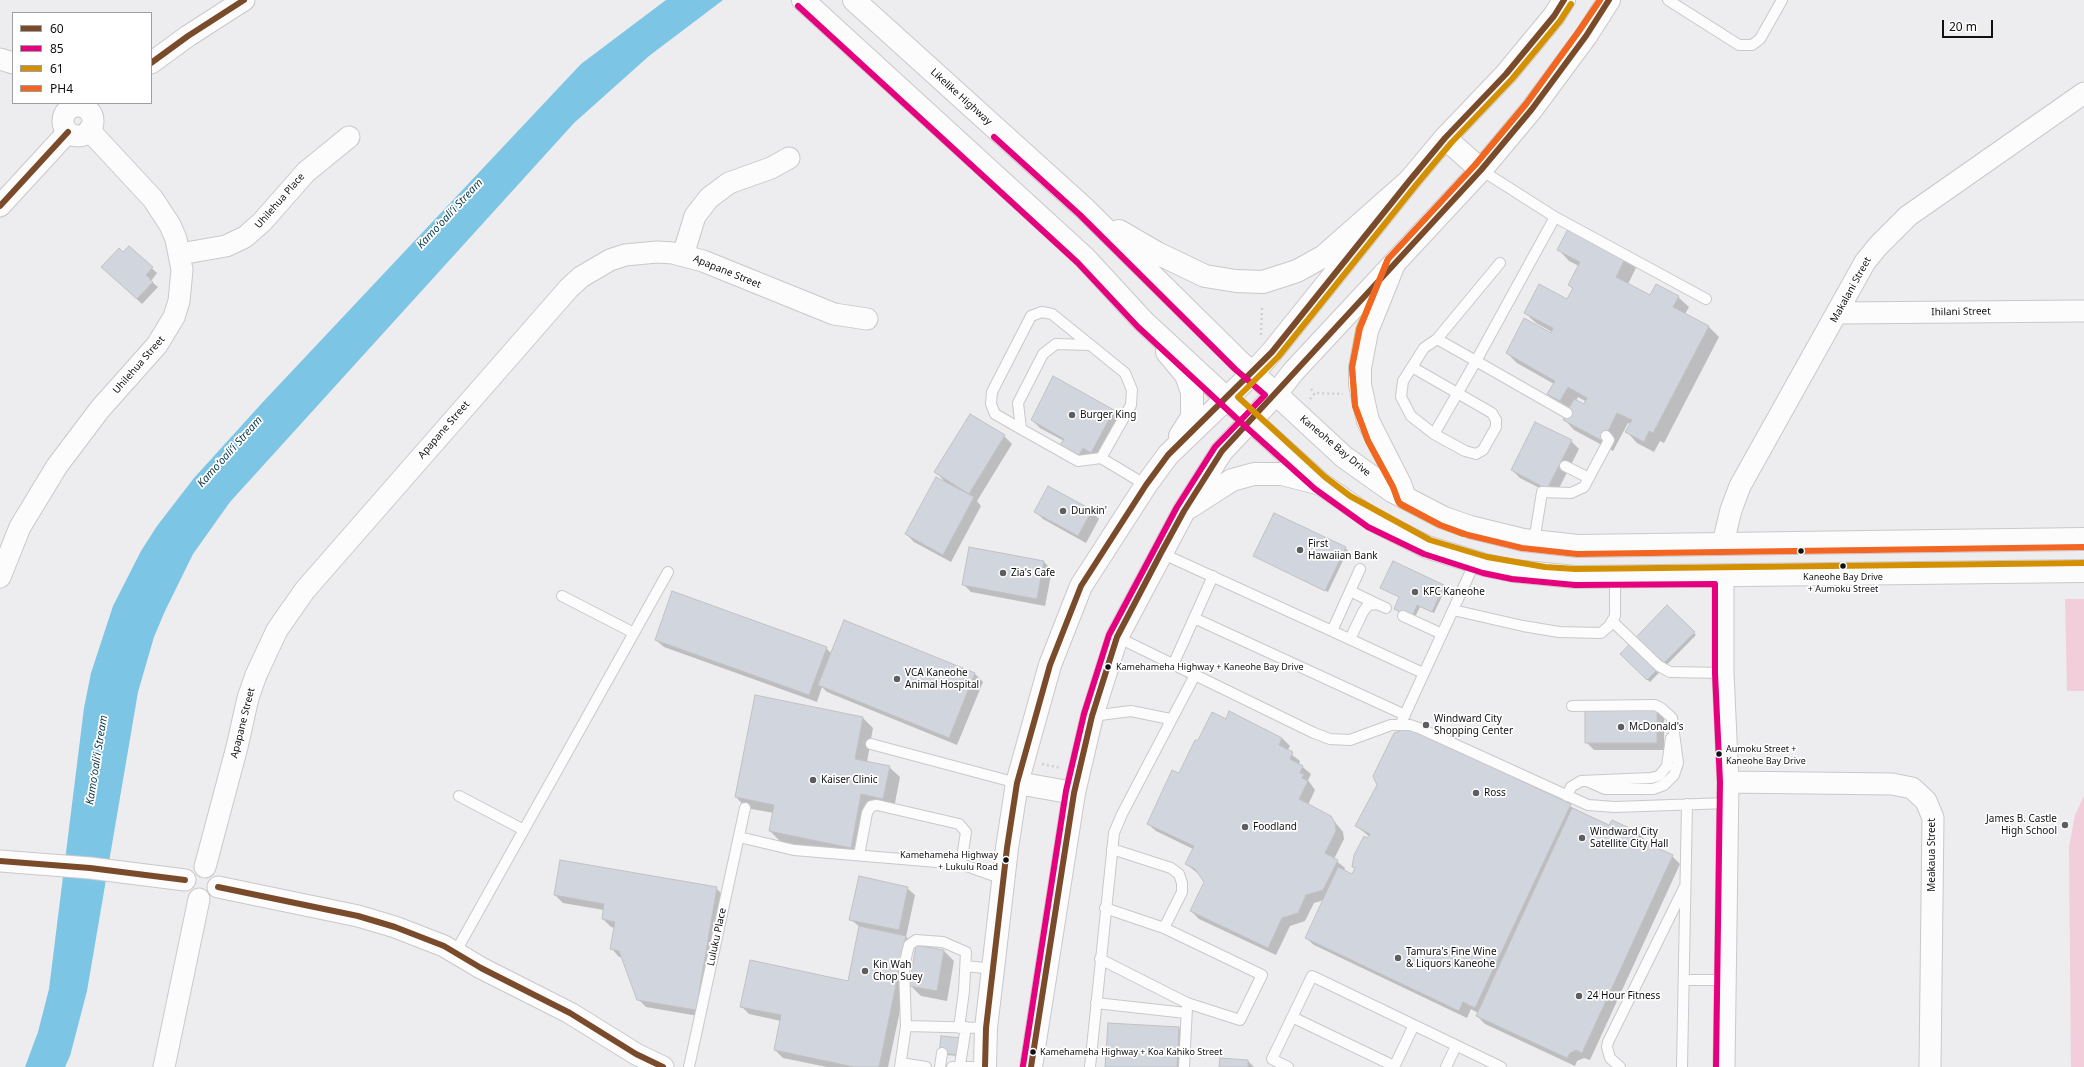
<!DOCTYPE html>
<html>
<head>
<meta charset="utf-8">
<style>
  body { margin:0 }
  #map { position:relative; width:2084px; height:1067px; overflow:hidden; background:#edecee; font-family:"Noto Sans",sans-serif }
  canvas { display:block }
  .legend { position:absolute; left:12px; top:12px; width:140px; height:92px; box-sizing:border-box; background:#fff; border:1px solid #a09fa0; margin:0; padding:5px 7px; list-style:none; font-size:12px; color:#111012 }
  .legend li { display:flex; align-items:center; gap:8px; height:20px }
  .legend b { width:20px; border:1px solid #a09fa0 }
  .scale { position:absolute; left:1942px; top:20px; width:51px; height:18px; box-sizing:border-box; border:2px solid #111012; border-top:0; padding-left:5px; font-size:12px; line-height:14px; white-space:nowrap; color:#111012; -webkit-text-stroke:3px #fff; paint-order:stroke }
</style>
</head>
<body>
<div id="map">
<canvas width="2084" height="1067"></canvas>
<ul class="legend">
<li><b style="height:5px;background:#7a4b2a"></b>60</li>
<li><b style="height:5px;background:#e5007d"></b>85</li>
<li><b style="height:5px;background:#d49003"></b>61</li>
<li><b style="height:5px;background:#f26522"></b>PH4</li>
</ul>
<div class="scale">20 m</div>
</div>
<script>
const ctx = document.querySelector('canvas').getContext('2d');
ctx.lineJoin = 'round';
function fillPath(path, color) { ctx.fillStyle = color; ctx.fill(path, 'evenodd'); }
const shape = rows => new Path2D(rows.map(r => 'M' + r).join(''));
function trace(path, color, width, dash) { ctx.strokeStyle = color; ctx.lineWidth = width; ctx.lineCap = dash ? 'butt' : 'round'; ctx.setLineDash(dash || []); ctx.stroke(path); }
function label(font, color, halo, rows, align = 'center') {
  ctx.font = font + ' "Noto Sans",sans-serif'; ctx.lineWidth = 3.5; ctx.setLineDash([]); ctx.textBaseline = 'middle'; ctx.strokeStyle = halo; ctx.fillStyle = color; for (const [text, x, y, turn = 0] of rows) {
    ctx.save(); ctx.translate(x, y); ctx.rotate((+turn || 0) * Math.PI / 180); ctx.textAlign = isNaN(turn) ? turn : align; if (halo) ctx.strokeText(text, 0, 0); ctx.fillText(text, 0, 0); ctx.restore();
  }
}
const green = shape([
  [2065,599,2084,599,2084,691,2067,691],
  [2084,796,2084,1067,2071,1067,2069,847,2075,815]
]);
const water = shape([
  [666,0,723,0,649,56,574,123,230,502,193,554,165,611,154,637,138,692,87,991,70,1056,65,1067,25,1067,38,1032,49,989,84,708,91,673,113,606,141,551,157,526,194,478,262,403,581,64]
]);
const shadow = shape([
  [129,247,157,273,151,281,158,287,142,304,108,272],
  [1559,250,1625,258,1636,268,1628,284,1650,296,1678,297,1689,307,1685,314,1709,327,1719,337,1664,443,1660,441,1654,452,1637,443,1627,432,1631,424,1628,423,1613,451,1574,430,1564,419,1569,410,1559,405,1548,394,1554,384,1517,363,1507,353,1551,334,1552,332,1536,323,1525,313,1567,300,1573,289,1569,285,1579,266,1569,261],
  [1578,397,1587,402,1585,405,1576,401],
  [1113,411,1121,418,1099,460,1087,462,1070,453,1062,445,1064,441,1040,428,1032,420],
  [1004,436,1012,444,977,501,981,506,951,562,914,542,906,534,945,482,936,472],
  [1571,441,1579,449,1555,496,1520,478,1512,470],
  [1035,511,1091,511,1099,519,1086,543,1043,519],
  [1274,514,1348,550,1328,592,1254,556],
  [969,548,1044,562,1052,570,1045,606,971,592,963,584],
  [1443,586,1446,588,1434,613,1420,607,1414,619,1395,609],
  [1667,607,1696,635,1650,682,1621,654],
  [845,622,975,674,983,682,957,745,827,692,822,687,817,702,664,647,656,640,826,648,832,654],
  [1656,708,1664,716,1664,750,1594,750,1586,742,1610,712],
  [863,718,873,728,867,762,889,767,900,777,894,808,871,804,861,857,781,842,770,831,774,813,746,808,736,797],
  [1226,720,1282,738,1290,746,1287,751,1300,761,1299,764,1311,774,1308,780,1315,790,1308,805,1330,816,1343,832,1344,839,1334,859,1345,868,1344,871,1353,875,1370,837,1356,826,1466,756,1514,775,1521,782,1610,826,1639,834,1647,842,1646,844,1672,856,1680,864,1590,1060,1584,1058,1577,1061,1575,1066,1485,1024,1477,1016,1478,1013,1471,1009,1467,1018,1314,945,1306,938,1324,900,1314,903,1305,921,1290,926,1276,955,1199,919,1191,911,1205,882,1200,875,1186,864,1193,849,1156,831,1148,824,1180,774,1198,741],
  [1637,836,1639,836,1636,844],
  [716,888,724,896,704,1017,646,1007,638,999,623,957,619,957,612,949,615,928,611,927,603,919,604,910,563,903,555,895],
  [907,888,915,895,906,937,914,945,888,1067,827,1067,783,1058,775,1050,781,1021,749,1014,741,1006,849,982,860,927,850,919],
  [917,946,944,951,954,961,947,1001,921,996,910,985],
  [1179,1028,1187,1036,1185,1067,1106,1067],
  [942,1037,962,1056,942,1055],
  [1248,1061,1254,1067,1220,1067]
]);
const building = shape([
  [1569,227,1626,257,1616,277,1650,295,1656,284,1679,296,1673,307,1709,326,1653,433,1649,431,1644,442,1625,432,1632,420,1617,413,1603,441,1563,420,1574,399,1584,404,1587,398,1568,387,1560,401,1547,394,1555,381,1506,353,1524,318,1551,333,1553,328,1524,313,1539,284,1567,299,1573,288,1568,285,1580,262,1557,250,1569,227],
  [129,246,153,267,146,275,153,282,137,299,101,267,119,248,123,252,129,246],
  [1053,376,1114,410,1091,453,1083,448,1079,455,1060,445,1064,439,1031,420,1053,376],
  [970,414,1005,435,969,494,934,472,970,414],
  [1535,422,1572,440,1547,489,1511,470,1535,422],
  [936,477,974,497,943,555,905,534,936,477],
  [1048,486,1092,510,1078,536,1034,512,1048,486],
  [1274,513,1346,547,1325,591,1253,556,1274,513],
  [969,547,1044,561,1037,599,962,585,969,547],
  [1393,561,1444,585,1432,612,1417,605,1412,617,1394,609,1399,597,1380,588,1393,561],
  [672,591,827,647,809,695,655,640,672,591],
  [1667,605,1695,632,1647,680,1620,654,1667,605],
  [844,620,975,673,949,738,818,685,844,620],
  [755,695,863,717,855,759,890,766,883,799,861,794,851,848,769,831,774,805,735,797,755,695],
  [1609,707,1657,707,1657,743,1585,743,1585,711,1609,711,1609,707],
  [1229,711,1282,738,1279,745,1293,752,1290,759,1303,766,1300,773,1304,774,1302,778,1308,781,1299,799,1331,816,1335,823,1336,831,1325,853,1338,860,1323,890,1306,895,1298,913,1282,918,1268,948,1190,911,1204,882,1195,869,1185,864,1194,846,1147,824,1172,770,1179,773,1195,740,1198,740,1212,712,1226,719,1229,711],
  [1409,728,1465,755,1467,751,1515,774,1513,777,1571,804,1475,1008,1463,1002,1459,1011,1305,938,1338,867,1352,874,1355,868,1352,867,1354,855,1364,836,1367,838,1370,834,1355,826,1377,785,1373,776,1394,733,1409,728],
  [1572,808,1609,825,1612,820,1640,833,1637,839,1673,855,1582,1053,1576,1050,1570,1053,1567,1058,1476,1016,1572,808],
  [560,860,717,887,696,1010,637,1000,619,951,610,949,615,922,602,919,604,904,554,895,560,860],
  [859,876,908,887,899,930,849,920,859,876],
  [859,926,906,936,879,1067,854,1067,774,1050,781,1015,740,1007,750,960,848,981,859,926],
  [916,945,944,950,937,991,909,986,916,945],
  [1108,1023,1179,1027,1177,1067,1105,1067,1108,1023],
  [941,1036,963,1038,960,1055,939,1053,941,1036],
  [1220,1058,1248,1060,1248,1067,1219,1067,1220,1058]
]);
const path = shape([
  [1261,335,1262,305],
  [1311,389,1315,393],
  [1310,399,1315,393,1343,394],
  [1042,764,1061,768]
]);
const lane = shape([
  [1668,0,1739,45,1752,45,1760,39,1782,0],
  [1481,170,1555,217,1706,299],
  [1437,339,1500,263],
  [1090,345,1056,344,1043,354,1018,403,1021,429,1078,461,1101,458,1146,485],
  [1412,367,1492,413,1496,420,1496,427,1483,450,1476,454,1465,451,1434,434,1411,416,1401,397,1403,381,1424,348,1437,339,1476,361,1555,217],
  [1021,429,995,414,991,404,992,392,1031,316,1042,312,1052,314,1125,373,1132,390,1131,405,1101,458],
  [1434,434,1476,361,1567,413],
  [1565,466,1589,478],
  [1534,542,1542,492,1571,493,1584,487,1609,440,1606,436],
  [1161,553,1332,631,1360,569],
  [1350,591,1377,604],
  [562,596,632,632],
  [1453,610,1523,626,1559,632,1601,633,1609,626,1615,616,1615,577],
  [1403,616,1442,634],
  [1194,618,1405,715],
  [1613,622,1659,666,1670,672,1723,673],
  [1332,631,1423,673],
  [1117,637,1314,733,1330,739,1350,740,1391,725,1410,725,1419,728,1588,805,1615,807,1728,803],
  [1350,639,1363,612,1368,605,1377,604,1386,608],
  [1173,665,1213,576],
  [1572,706,1655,705,1661,708,1672,718,1678,763,1674,775,1664,785,1653,789,1605,789,1587,781],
  [1092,716,1131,711,1170,719,1168,726],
  [1402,721,1475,562],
  [871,744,1017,783],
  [459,796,522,829],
  [1567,796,1571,787,1581,781,1651,778,1659,776,1667,766,1671,738],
  [739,837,794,850,961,864,1003,879],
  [1112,849,1171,868,1179,874,1182,883,1182,892,1164,928],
  [859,855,867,813,871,806,877,805,959,824,966,832,961,864],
  [455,953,668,572],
  [1100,959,1187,1003,1240,1020,1262,975,1164,928,1105,908],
  [966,966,993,969],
  [1685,980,1725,980],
  [1096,1003,1186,1013],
  [1292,1017,1394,1066],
  [906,1026,904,966,909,945,916,940,943,942,966,952,964,991,959,1028],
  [901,1063,926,1067],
  [960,1065,966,1027],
  [689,1067,745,808],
  [900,1067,906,1026,986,1028],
  [940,1067,942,1053],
  [952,1067,985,1067],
  [1090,1067,1114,833,1122,814,1195,675],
  [1184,1067,1187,1007],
  [1288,1067,1272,1059,1312,976,1501,1067],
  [1394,1067,1414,1025],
  [1446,1067,1456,1046],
  [1620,1067,1610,1058,1607,1047,1608,1042,1684,888],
  [1682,1067,1687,804]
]);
const street = shape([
  [0,59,13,63],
  [151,63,188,36,244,0],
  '63 121a15 15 0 1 1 30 0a15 15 0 1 1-30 0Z',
  [0,206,68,132],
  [180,254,226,246,245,237,262,222,306,172,349,137],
  [683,255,695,216,709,198,729,183,771,168,789,158],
  [1838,313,2084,311],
  [1723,543,1731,510,1740,486,1865,262,1878,246,1908,216,2084,93],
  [1723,576,1723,673,1728,782,1724,1067],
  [0,577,20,527,57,466,100,409,157,345,174,317,179,301,182,270,176,239,170,225,153,199,89,130],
  [1728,782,1892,784,1912,788,1926,801,1933,818,1930,1067],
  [0,861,90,868,185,880],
  [205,867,237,747,248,698,256,675,277,630,305,590,569,288,581,277,610,260,625,255,657,252,673,253,703,261,834,314,867,319],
  [218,887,358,916,395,927,444,946,481,968,570,1013,636,1054,663,1067],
  [164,1067,199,899]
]);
const secondary = shape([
  [1445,138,1481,170],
  [1253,373,1272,352,1410,180,1445,138,1506,74,1554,16,1564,0],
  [1276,394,1293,372,1481,170,1532,109,1586,36,1609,0]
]);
const primary = shape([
  [1394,264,1367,331,1360,368,1360,385,1368,421,1400,484,1405,498],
  [1167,352,1186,375,1192,392,1192,417,1180,436],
  [1251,421,1320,483,1373,520,1427,547,1485,565,1514,571,1575,577,2084,571],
  [1190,507,1232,480,1254,474,1282,474,1317,483],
  [1017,783,1074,793],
  [985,1067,986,1028,993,969,1007,848,1017,783,1050,665,1081,586,1146,485,1168,455,1253,373],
  [1031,1067,1074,793,1092,716,1117,637,1184,511,1222,451,1276,394,1344,457,1392,491,1444,518,1470,527,1523,540,1578,546,2084,539]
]);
const highway = shape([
  [803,0,1084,257,1143,321,1251,421],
  [854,0,1085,209,1241,363,1276,394],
  [1119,231,1157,253,1205,276,1236,281,1263,282,1297,271,1324,256,1410,180]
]);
const bus1 = shape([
  [151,63,188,36,244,0],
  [0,206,68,132],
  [0,861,90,868,185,880],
  [218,887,358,916,395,927,444,946,481,968,570,1013,636,1054,663,1067],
  [985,1067,986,1028,1007,848,1017,783,1050,665,1081,586,1146,485,1168,455,1272,352,1410,180,1445,138,1506,74,1554,16,1564,0],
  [1031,1067,1074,793,1092,716,1117,637,1161,553,1184,511,1222,451,1481,170,1532,109,1586,36,1609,0]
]);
const bus2 = shape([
  [798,6,1078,263,1138,327,1246,427,1315,489,1368,527,1424,554,1483,573,1512,579,1575,585,1715,584,1715,673,1720,782,1716,1067],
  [994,137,1080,215,1235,369,1265,395,1215,447,1177,507,1109,635,1084,714,1066,791,1023,1066]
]);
const bus3 = shape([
  [1571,4,1560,21,1512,79,1451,143,1416,185,1278,357,1238,397,1325,477,1350,496,1430,540,1487,557,1545,567,1575,569,2084,563],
  [1463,534,1440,525,1401,505,1398,501,1393,487,1368,441,1355,406,1352,367,1359,329,1388,259,1475,165,1526,104,1579,31,1600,0]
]);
const bus4 = shape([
  [1600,0,1579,31,1526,104,1475,165,1388,259,1360,328,1352,367,1355,406,1368,441,1393,487,1399,503,1440,525,1468,535,1522,548,1577,554,2084,547]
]);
const markers = [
  [1072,415,4,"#5e5d5f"],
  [1063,511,4,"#5e5d5f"],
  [1300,550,4,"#5e5d5f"],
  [1801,551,3.5,"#111012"],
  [1843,566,3.5,"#111012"],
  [1003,573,4,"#5e5d5f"],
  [1415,592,4,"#5e5d5f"],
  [1108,667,3.5,"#111012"],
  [897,679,4,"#5e5d5f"],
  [1426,725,4,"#5e5d5f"],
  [1621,727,4,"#5e5d5f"],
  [1719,754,3.5,"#111012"],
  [813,780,4,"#5e5d5f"],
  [1476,793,4,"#5e5d5f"],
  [2065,825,4,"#5e5d5f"],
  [1245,827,4,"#5e5d5f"],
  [1582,838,4,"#5e5d5f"],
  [1006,860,3.5,"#111012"],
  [1398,958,4,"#5e5d5f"],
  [865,971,4,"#5e5d5f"],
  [1579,996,4,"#5e5d5f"],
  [1033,1052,3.5,"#111012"]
];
const busNames = [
  ["Kaneohe Bay Drive",1843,577,"center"],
  ["+ Aumoku Street",1843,589,"center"],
  ["Kamehameha Highway + Kaneohe Bay Drive",1116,667],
  ["Aumoku Street +",1726,749],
  ["Kaneohe Bay Drive",1726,761],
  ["Kamehameha Highway",998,855,"right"],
  ["+ Lukulu Road",998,867,"right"],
  ["Kamehameha Highway + Koa Kahiko Street",1040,1052]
];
const streetNames = [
  ["Likelike Highway",961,97,42],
  ["Uhilehua Place",280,201,-49],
  ["Apapane Street",727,272,22],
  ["Makalani Street",1851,290,-61],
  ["Ihilani Street",1961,312,-1],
  ["Uhilehua Street",139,365,-49],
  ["Apapane Street",444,430,-49],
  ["Kaneohe Bay Drive",1335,446,40],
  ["Apapane Street",243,723,-76],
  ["Meakaua Street",1932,855,-90],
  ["Luluku Place",717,937,-78]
];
const poiNames = [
  ["Burger King",1080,415],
  ["Dunkin'",1071,511],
  ["First",1308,544],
  ["Hawaiian Bank",1308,556],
  ["Zia's Cafe",1011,573],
  ["KFC Kaneohe",1423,592],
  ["VCA Kaneohe",905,673],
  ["Animal Hospital",905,685],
  ["Windward City",1434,719],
  ["Shopping Center",1434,731],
  ["McDonald's",1629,727],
  ["Kaiser Clinic",821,780],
  ["Ross",1484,793],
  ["James B. Castle",2057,819,"right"],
  ["High School",2057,831,"right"],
  ["Foodland",1253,827],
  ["Windward City",1590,832],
  ["Satellite City Hall",1590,844],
  ["Tamura's Fine Wine",1406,952],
  ["& Liquors Kaneohe",1406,964],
  ["Kin Wah",873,965],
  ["Chop Suey",873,977],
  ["24 Hour Fitness",1587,996]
];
const waterNames = [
  ["Kamoʻoaliʻi Stream",450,214,-47],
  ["Kamoʻoaliʻi Stream",230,452,-48],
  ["Kamoʻoaliʻi Stream",97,760,-81]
];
fillPath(green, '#f2ceda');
fillPath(water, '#7dc5e4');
fillPath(shadow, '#0003');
fillPath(building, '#d1d6de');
trace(building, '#c1c1c3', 1);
trace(lane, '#cac8ca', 12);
trace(street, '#cac8ca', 23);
trace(secondary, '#cac8ca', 24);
trace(primary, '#cac8ca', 24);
trace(highway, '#cac8ca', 24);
trace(path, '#d0d0d1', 2.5, [2, 3]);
trace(lane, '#fcfcfc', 10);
trace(street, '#fcfcfc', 21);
trace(secondary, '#fcfcfc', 22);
trace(primary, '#fcfcfc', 22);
trace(highway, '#fcfcfc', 22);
trace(bus1, '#7a4b2a', 6);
trace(bus2, '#e5007d', 6);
trace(bus3, '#d49003', 6);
trace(bus4, '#f26522', 6);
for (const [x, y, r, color] of markers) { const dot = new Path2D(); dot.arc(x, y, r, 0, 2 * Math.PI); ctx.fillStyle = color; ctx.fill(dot); trace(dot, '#fff', 1.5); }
label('9px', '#111012', '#fff', busNames, 'left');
label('10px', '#111012', '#fff', streetNames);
label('10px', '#111012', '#fff', poiNames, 'left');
label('italic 11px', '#0c3a4c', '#fff', waterNames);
</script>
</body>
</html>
